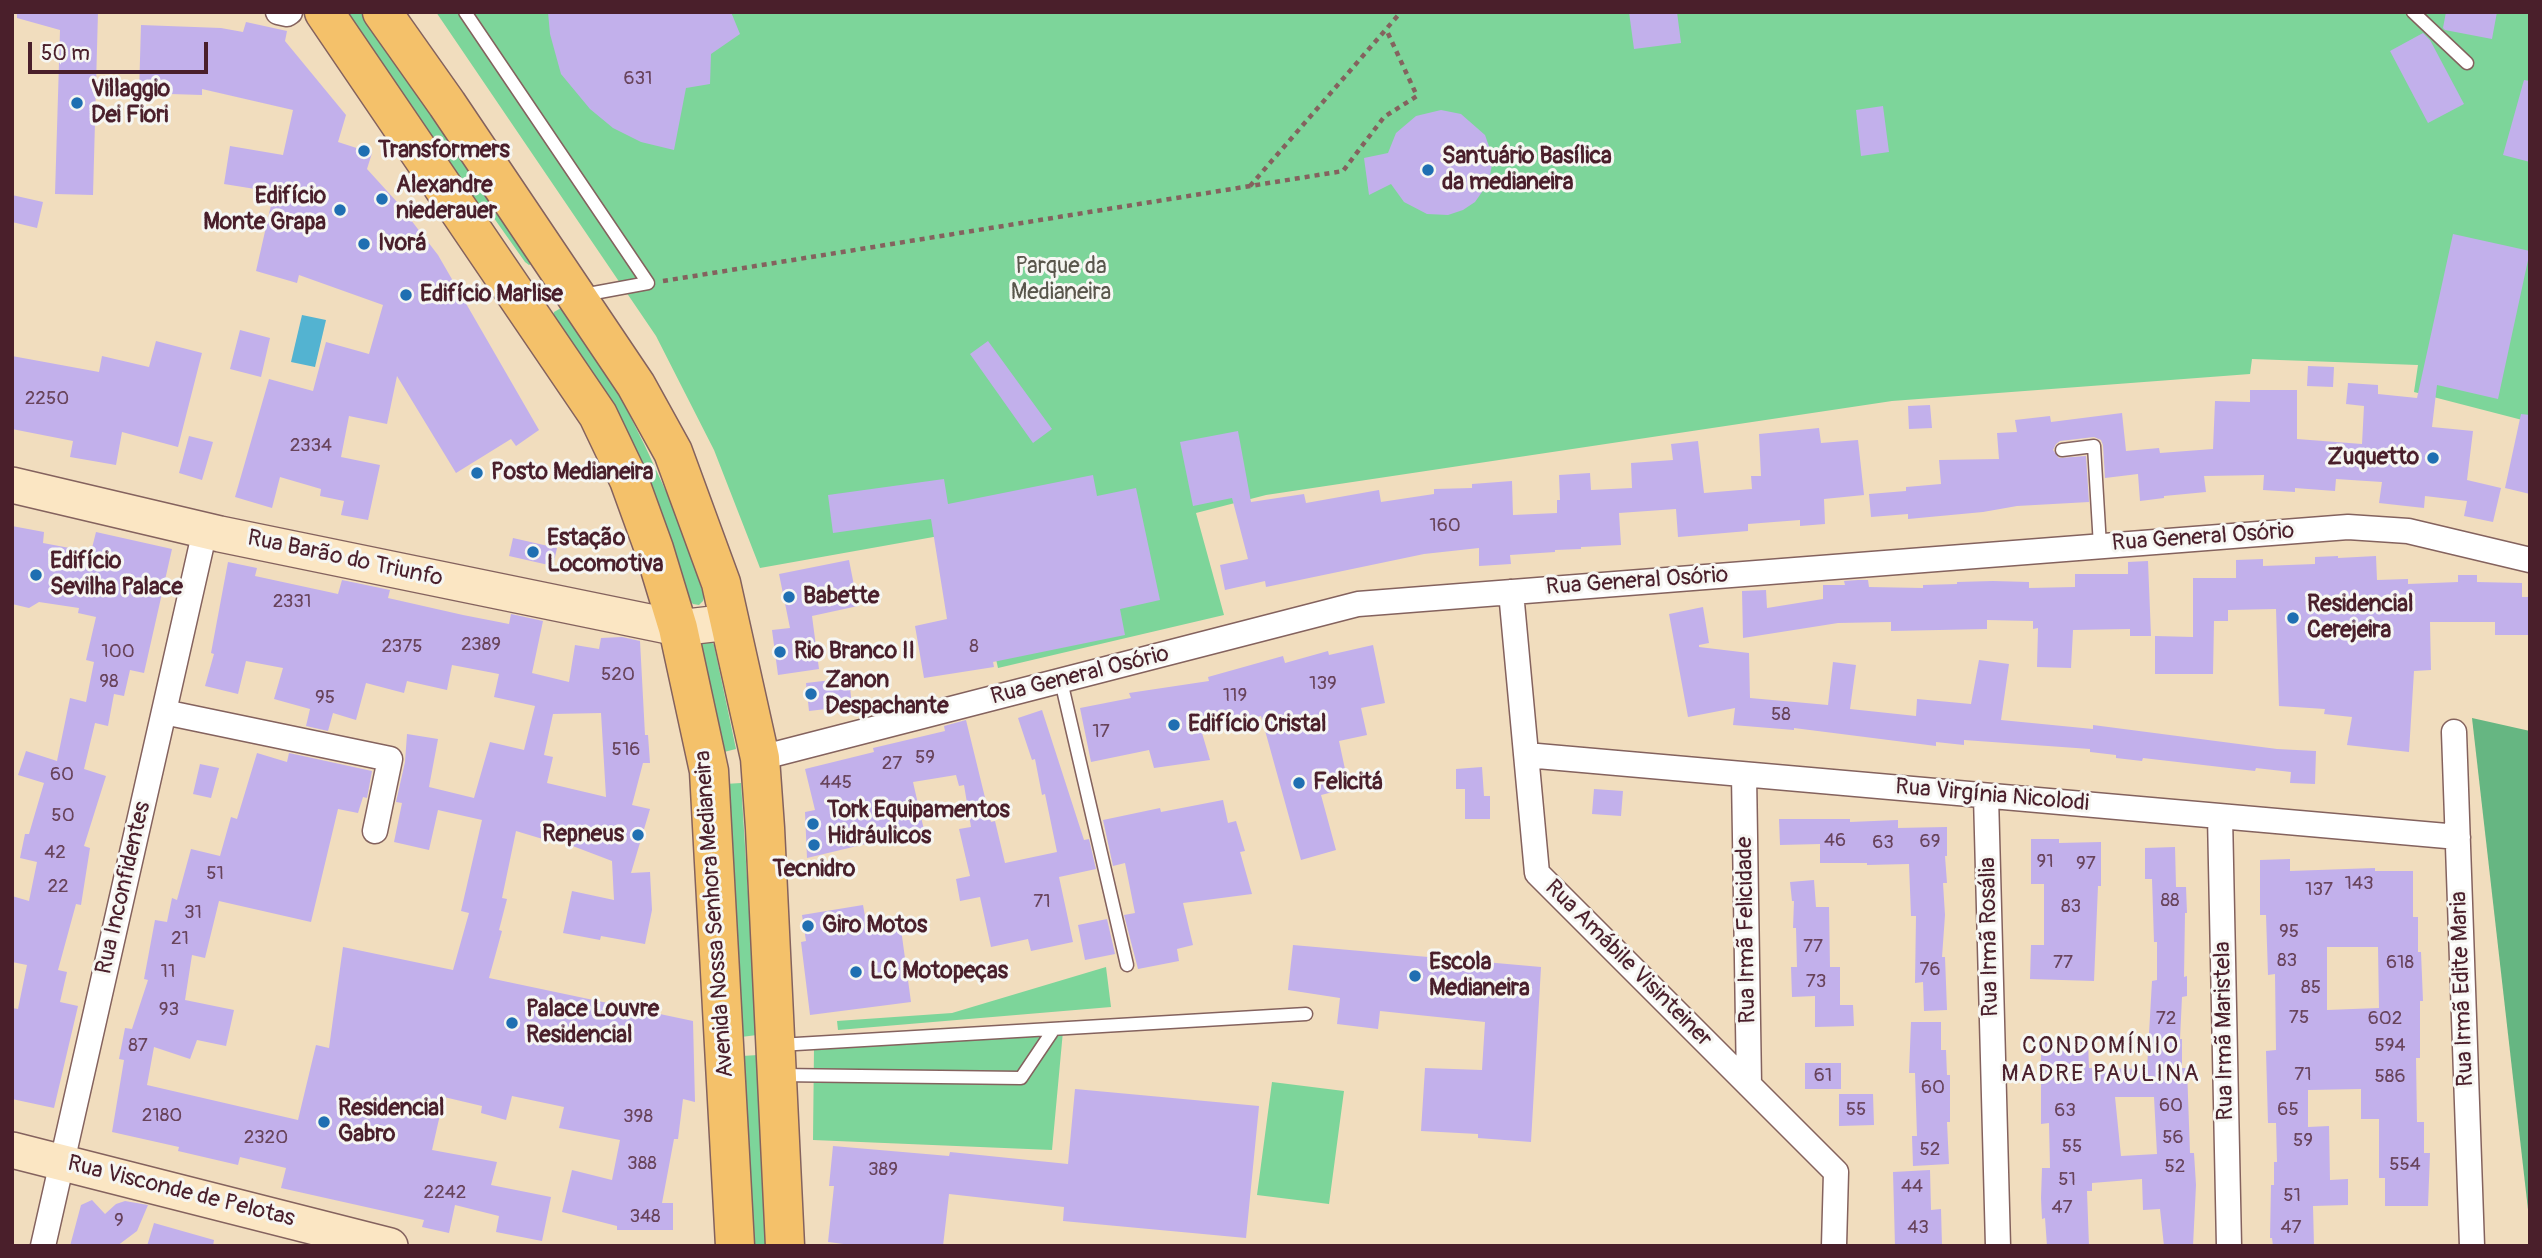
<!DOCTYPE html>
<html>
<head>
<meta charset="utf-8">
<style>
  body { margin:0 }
  #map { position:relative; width:2542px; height:1258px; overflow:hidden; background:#f1ddbe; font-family:Pangolin,sans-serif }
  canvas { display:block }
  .frame { position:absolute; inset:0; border:14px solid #4a1f2b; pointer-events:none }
  .scale { position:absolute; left:28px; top:42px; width:180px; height:32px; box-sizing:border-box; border:4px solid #4a1f2b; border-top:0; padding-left:9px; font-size:21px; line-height:24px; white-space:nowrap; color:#4a1f2b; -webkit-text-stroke:5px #f6f6f2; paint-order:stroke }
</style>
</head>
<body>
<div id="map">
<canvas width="2542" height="1258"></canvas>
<div class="frame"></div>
<div class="scale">50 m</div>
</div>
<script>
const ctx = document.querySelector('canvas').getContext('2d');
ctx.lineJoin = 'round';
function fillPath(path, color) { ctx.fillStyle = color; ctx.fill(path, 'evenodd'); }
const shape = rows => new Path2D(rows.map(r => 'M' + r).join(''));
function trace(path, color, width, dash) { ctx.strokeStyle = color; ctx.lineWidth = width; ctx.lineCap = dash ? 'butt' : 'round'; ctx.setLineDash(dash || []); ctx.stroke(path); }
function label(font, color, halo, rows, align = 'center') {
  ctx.font = font + ' Pangolin,sans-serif'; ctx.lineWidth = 6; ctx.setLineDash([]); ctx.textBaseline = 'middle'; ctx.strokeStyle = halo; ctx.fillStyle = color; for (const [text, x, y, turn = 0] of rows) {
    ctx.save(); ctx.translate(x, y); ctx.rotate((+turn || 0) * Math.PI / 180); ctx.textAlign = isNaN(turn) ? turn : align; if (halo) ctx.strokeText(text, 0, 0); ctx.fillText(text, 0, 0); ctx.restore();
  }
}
const green = shape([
  [339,12,362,12,533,257,534,263,529,265,525,262,484,204,472,203],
  [436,12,2530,12,2530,422,2414,392,2418,365,2252,359,2250,374,1892,401,1266,495,1196,513,1224,615,998,668,967,531,760,568,714,450,656,336],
  [561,308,566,309,618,392,645,446,676,513,704,596,703,601,699,605,693,604,688,600,553,318,554,312],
  [698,641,711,641,714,645,736,749,720,753,713,697,710,695],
  [741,783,757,1035,741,1037,725,784],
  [1106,967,1111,1007,838,1030,837,1021,952,1013],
  [1063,1031,1052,1150,813,1140,814,1048],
  [758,1055,767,1246,750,1246,742,1056],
  [1272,1082,1344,1091,1329,1204,1257,1195]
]);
const forest = shape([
  [2472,718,2530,731,2530,1227]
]);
const water = shape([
  [302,315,326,320,315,367,291,362]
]);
const building = shape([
  [17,12,98,12,93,195,55,194,60,30,17,18],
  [548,12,731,12,740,34,711,54,710,84,686,88,674,150,641,142,613,128,590,109,561,74,550,34],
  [1629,12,1677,12,1681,43,1634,49],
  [2446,12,2497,12,2492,39,2445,30,2443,28],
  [246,22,287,31,285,41,346,115,338,142,372,153,367,169,397,202,438,255,539,430,516,446,511,439,456,473,397,376,387,424,349,416,341,457,380,465,368,520,341,515,344,501,320,496,321,489,280,477,272,508,235,497,269,379,313,391,326,342,369,354,383,305,299,275,297,283,256,271,274,192,224,184,230,146,283,155,293,110,202,89,202,95,139,93,141,25,221,28,243,32],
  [2423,33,2430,40,2464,104,2428,123,2390,51],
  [2524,80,2530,81,2530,162,2503,155],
  [1883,106,1889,152,1861,156,1856,110],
  [1441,110,1461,114,1485,135,1493,158,1489,182,1475,202,1463,210,1448,215,1427,214,1404,202,1391,184,1369,195,1364,158,1388,153,1396,133,1416,116],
  [12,195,43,202,37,228,12,222],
  [2453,234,2530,251,2498,399,2437,385,2432,427,2473,431,2467,480,2501,488,2493,522,2464,516,2467,501,2425,496,2424,508,2379,503,2382,482,2336,479,2335,491,2295,488,2295,492,2263,490,2264,475,2204,476,2206,492,2164,496,2164,498,2140,501,2138,474,2105,478,2103,445,2101,440,2094,437,2060,441,2056,444,2053,450,2059,458,2086,456,2089,502,2017,506,1983,512,1908,519,1908,514,1871,517,1869,494,1906,491,1906,487,1941,484,1939,460,1999,459,1997,433,2017,432,2015,420,2050,416,2051,422,2122,413,2126,451,2159,448,2160,453,2213,449,2215,401,2250,402,2250,390,2297,390,2297,439,2362,444,2364,406,2346,404,2348,383,2378,385,2378,394,2417,398],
  [240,330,270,338,261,377,230,369],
  [156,341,202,353,178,447,122,432,116,465,70,457,73,441,12,429,12,356,99,372,102,356,149,367],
  [988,341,1052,429,1033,443,970,354],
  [2308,366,2334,367,2333,387,2307,386],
  [1930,405,1932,428,1909,429,1908,406],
  [2521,414,2530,415,2530,494,2505,488],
  [1819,428,1821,443,1858,440,1864,495,1824,499,1825,524,1800,526,1800,520,1748,524,1748,531,1678,537,1676,509,1619,513,1621,545,1581,547,1581,549,1555,550,1555,552,1510,555,1511,564,1479,566,1479,548,1424,554,1266,587,1265,581,1225,590,1220,565,1248,559,1232,498,1193,506,1180,442,1238,431,1251,502,1304,494,1306,503,1379,490,1381,502,1434,494,1434,489,1472,488,1472,484,1512,481,1513,515,1557,513,1557,500,1560,500,1559,475,1590,473,1591,490,1632,488,1631,463,1673,460,1671,444,1698,441,1704,493,1752,489,1751,476,1761,476,1759,434],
  [189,436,213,442,202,480,179,473],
  [1093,475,1097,496,1136,488,1160,600,1120,609,1125,635,993,662,994,667,924,678,915,626,947,619,931,519,833,533,828,495,944,479,948,504],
  [12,526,44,532,43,543,91,552,96,532,172,549,144,673,130,670,124,696,114,694,108,726,95,723,84,769,106,776,84,846,90,848,81,905,76,904,58,970,67,972,60,1002,78,1006,54,1108,12,1099,12,1008,18,1009,27,965,12,962,12,896,29,901,37,862,20,858,25,834,29,834,44,783,18,775,26,751,57,761,70,698,86,702,94,662,86,660,96,617,78,613,79,608,39,602,29,608,12,604],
  [513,538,557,548,553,566,509,556],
  [2338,556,2338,558,2376,556,2377,580,2408,579,2408,584,2458,582,2458,575,2477,575,2477,582,2522,583,2522,597,2530,597,2530,635,2495,635,2495,622,2430,622,2431,670,2414,671,2409,752,2347,745,2352,717,2324,714,2325,709,2279,706,2276,609,2228,610,2228,621,2214,621,2213,674,2155,674,2155,636,2193,637,2193,578,2236,578,2236,560,2263,559,2263,566,2315,564,2315,557],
  [849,560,858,606,812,616,819,669,778,675,772,630,790,628,779,574],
  [2148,561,2151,636,2130,636,2130,629,2073,630,2071,668,2037,667,2038,628,2033,629,2033,621,1987,620,1987,629,1891,631,1891,622,1838,623,1743,638,1742,591,1766,590,1767,608,1823,599,1823,585,1845,585,1844,581,1858,580,1868,580,1869,587,1923,588,1923,585,1957,584,1957,582,1993,581,2029,582,2029,588,2075,587,2075,574,2128,574,2128,562],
  [228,562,257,568,255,576,338,594,342,580,390,590,388,598,463,615,509,624,511,614,543,621,532,673,569,682,575,645,599,649,601,638,622,637,640,641,645,735,648,735,650,763,643,763,632,805,650,809,631,873,650,872,652,910,645,944,601,936,600,940,563,933,572,891,614,900,612,861,557,840,556,843,516,831,502,898,507,899,499,930,502,931,489,978,693,1021,695,1102,683,1099,678,1139,674,1139,662,1203,673,1203,673,1230,617,1230,617,1226,562,1212,572,1170,612,1180,620,1140,559,1128,564,1107,512,1096,506,1120,481,1113,482,1106,444,1097,432,1150,497,1162,491,1185,551,1197,542,1241,496,1232,499,1216,455,1205,449,1233,422,1227,424,1220,281,1188,286,1168,240,1157,238,1165,178,1151,179,1147,112,1132,124,1060,119,1059,125,1028,132,1029,148,980,144,979,155,920,167,922,172,898,177,900,191,849,220,856,231,817,237,819,257,753,287,762,289,753,372,771,367,798,363,797,358,813,338,809,311,922,219,901,205,958,192,955,185,1000,234,1010,226,1046,197,1040,190,1059,154,1047,147,1085,298,1120,316,1045,329,1048,343,947,453,970,469,913,461,911,482,820,438,810,429,850,394,842,402,803,396,802,405,762,407,734,438,739,429,787,474,798,490,742,524,750,535,706,494,697,499,674,452,665,447,690,407,681,404,693,366,683,356,720,333,713,328,731,306,726,310,709,274,699,283,668,246,661,238,694,205,686,214,654,211,653],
  [601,713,606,797,547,783,553,757,544,755,553,714],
  [1703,607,1709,643,1699,645,1699,647,1749,653,1750,698,1828,705,1833,662,1856,665,1850,709,1916,716,1917,699,1971,704,1979,660,2009,664,2001,720,2093,729,2093,725,2277,749,2316,751,2315,784,2290,783,2291,772,2256,768,2255,771,2143,758,2142,761,2116,758,2116,755,2090,752,2090,749,1964,740,1964,745,1936,742,1936,746,1794,728,1794,730,1733,725,1735,708,1688,717,1669,614],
  [1373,645,1385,703,1361,708,1367,735,1339,741,1349,788,1321,795,1336,850,1301,860,1261,716,1202,733,1210,760,1154,768,1149,750,1091,762,1080,708,1131,698,1129,693,1209,681,1208,677,1283,656,1285,663,1328,651,1329,655],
  [849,678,852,706,809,711,806,683],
  [1042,710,1084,840,1089,839,1096,869,1059,877,1073,942,1031,951,1028,939,991,947,980,897,960,901,956,879,970,876,959,829,971,827,964,785,959,786,956,775,913,782,924,830,807,858,805,812,815,810,805,769,874,752,873,748,945,731,944,726,966,720,991,822,995,821,1005,863,1057,852,1045,794,1042,795,1035,759,1032,760,1018,718],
  [200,764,219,768,211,798,193,794],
  [1482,767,1484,796,1490,796,1490,819,1465,819,1465,789,1456,789,1456,769],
  [1594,789,1623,791,1621,816,1592,814],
  [1223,800,1228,823,1236,821,1245,851,1240,852,1252,894,1183,903,1193,945,1177,949,1179,961,1138,969,1124,915,1135,913,1125,863,1113,866,1103,820,1160,808,1161,812],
  [1779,819,1850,819,1850,822,1898,820,1898,828,1947,827,1947,856,1945,856,1947,883,1943,883,1945,915,1942,957,1945,957,1947,1010,1924,1011,1923,982,1915,983,1916,916,1911,916,1909,864,1867,865,1867,863,1820,863,1820,844,1780,845],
  [2031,839,2059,839,2059,843,2101,842,2101,886,2098,886,2094,981,2030,979,2031,945,2044,945,2044,884,2031,884],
  [2175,847,2176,887,2186,887,2187,913,2185,913,2184,977,2187,976,2187,996,2182,997,2180,1039,2182,1039,2182,1068,2187,1068,2190,1153,2194,1153,2196,1185,2193,1246,2164,1246,2160,1209,2143,1210,2142,1179,2092,1183,2092,1191,2087,1191,2089,1246,2047,1246,2045,1218,2042,1219,2041,1198,2042,1168,2050,1168,2049,1123,2041,1124,2041,1042,2088,1040,2089,1068,2147,1069,2152,981,2157,980,2157,942,2154,942,2152,879,2145,879,2145,848],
  [2115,1097,2154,1097,2157,1154,2121,1156],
  [2290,859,2290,871,2375,868,2375,871,2413,871,2413,917,2418,917,2418,952,2421,952,2423,1001,2420,1001,2420,1058,2416,1058,2417,1122,2424,1122,2424,1153,2430,1153,2428,1206,2385,1206,2385,1178,2379,1178,2379,1119,2361,1119,2361,1089,2308,1090,2308,1127,2329,1126,2330,1180,2348,1179,2348,1205,2313,1206,2314,1246,2273,1246,2272,1238,2270,1238,2271,1185,2274,1185,2274,1162,2277,1162,2276,1123,2268,1123,2266,1051,2276,1050,2275,974,2268,975,2266,915,2260,915,2260,860],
  [2327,947,2378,947,2379,1008,2327,1010],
  [1814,880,1816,907,1829,907,1830,967,1840,967,1840,1005,1853,1005,1854,1026,1815,1027,1815,996,1792,997,1791,967,1797,967,1796,928,1793,928,1794,901,1792,901,1790,882],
  [863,905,868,933,901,929,911,1002,810,1015,801,942,806,941,802,915],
  [1107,919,1115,954,1085,960,1078,925],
  [1293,945,1541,967,1531,1142,1478,1138,1478,1134,1421,1131,1425,1068,1482,1070,1485,1022,1380,1011,1378,1029,1337,1024,1340,998,1288,990],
  [1911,1022,1941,1022,1941,1050,1946,1050,1947,1075,1950,1075,1950,1122,1947,1122,1949,1164,1913,1166,1912,1136,1917,1136,1915,1073,1909,1073],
  [1805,1063,1841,1063,1841,1089,1805,1089],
  [1075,1089,1259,1106,1246,1238,1063,1221,1064,1207,949,1194,943,1246,859,1246,828,1242,834,1186,829,1186,833,1146,949,1156,950,1152,1068,1164],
  [1839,1094,1873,1094,1874,1125,1839,1126],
  [1930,1170,1931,1210,1941,1209,1942,1246,1895,1246,1893,1172],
  [92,1200,105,1214,116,1204,125,1201,148,1205,137,1231,117,1246,70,1246,81,1205],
  [154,1223,214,1240,213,1246,147,1246]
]);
const path = shape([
  [1250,186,1401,12],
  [663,281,1343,171,1384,117,1417,96,1386,29]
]);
const lane = shape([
  [465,12,648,283,583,295],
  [2413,12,2467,63],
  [2062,450,2094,446,2100,546],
  [1061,681,1127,965],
  [779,1045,1306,1014],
  [779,1075,1021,1078,1054,1029]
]);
const street = shape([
  [278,12,287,14,290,12],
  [1511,592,1537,873,1836,1172,1834,1246],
  [164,712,390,759,375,831],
  [2454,732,2472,1246],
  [1526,755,2458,837],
  [760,758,1358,604,2348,527,2408,531,2530,560],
  [1744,775,1749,1085],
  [1986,796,1998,1246],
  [2220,816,2229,1246],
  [43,1246,205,530]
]);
const secondary = shape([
  [12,485,220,534,678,628,730,622],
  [12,1150,390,1246]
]);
const primary = shape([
  [324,12,598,415,629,480,654,549,678,628,709,771,735,1246],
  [382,12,447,104,636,385,673,452,721,583,760,758,765,828,785,1246]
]);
const markers = [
  [77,103,7,"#1f6fb2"],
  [364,151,7,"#1f6fb2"],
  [1428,170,7,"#1f6fb2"],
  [382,199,7,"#1f6fb2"],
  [340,210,7,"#1f6fb2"],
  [364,244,7,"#1f6fb2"],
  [406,295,7,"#1f6fb2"],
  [2433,458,7,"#1f6fb2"],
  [477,473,7,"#1f6fb2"],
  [533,552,7,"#1f6fb2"],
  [36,575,7,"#1f6fb2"],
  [789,597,7,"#1f6fb2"],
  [2293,618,7,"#1f6fb2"],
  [780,652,7,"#1f6fb2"],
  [811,694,7,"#1f6fb2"],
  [1174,725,7,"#1f6fb2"],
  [1299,783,7,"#1f6fb2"],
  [813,824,7,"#1f6fb2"],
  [638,835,7,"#1f6fb2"],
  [814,845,7,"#1f6fb2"],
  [808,926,7,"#1f6fb2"],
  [856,972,7,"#1f6fb2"],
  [1415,976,7,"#1f6fb2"],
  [512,1023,7,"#1f6fb2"],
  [324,1122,7,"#1f6fb2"]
];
const numberNames = [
  ["631",638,79],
  ["2250",47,399],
  ["2334",311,446],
  ["160",1445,526],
  ["2331",292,602],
  ["2389",481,645],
  ["2375",402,647],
  ["8",974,647],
  ["100",118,652],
  ["520",618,675],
  ["98",109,682],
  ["139",1323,684],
  ["119",1235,696],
  ["95",325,698],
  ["58",1781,715],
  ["17",1101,732],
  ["516",626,750],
  ["59",925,758],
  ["27",892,764],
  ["60",62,775],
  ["445",836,783],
  ["50",63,816],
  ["46",1835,841],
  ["69",1930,842],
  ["63",1883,843],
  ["42",55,853],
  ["91",2045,862],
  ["97",2086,864],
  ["51",215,874],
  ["143",2359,884],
  ["22",58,887],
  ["137",2319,890],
  ["88",2170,901],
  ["71",1042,902],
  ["83",2071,907],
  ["31",193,913],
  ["95",2289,932],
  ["21",180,939],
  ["77",1813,947],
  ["83",2287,961],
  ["77",2063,963],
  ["618",2400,963],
  ["76",1930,970],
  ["11",168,972],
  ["73",1816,982],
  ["85",2311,988],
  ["93",169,1010],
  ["75",2299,1018],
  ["72",2166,1019],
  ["602",2385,1019],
  ["87",138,1046],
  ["594",2390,1046],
  ["71",2303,1075],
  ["61",1823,1076],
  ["586",2390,1077],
  ["60",1933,1088],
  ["60",2171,1106],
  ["55",1856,1110],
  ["65",2288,1110],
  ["63",2065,1111],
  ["2180",162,1116],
  ["398",638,1117],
  ["2320",266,1138],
  ["56",2173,1138],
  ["59",2303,1141],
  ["55",2072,1147],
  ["52",1930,1150],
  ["388",642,1164],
  ["554",2405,1165],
  ["52",2175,1167],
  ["389",883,1170],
  ["51",2067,1180],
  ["44",1912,1187],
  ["2242",445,1193],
  ["51",2292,1196],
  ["47",2062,1208],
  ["348",645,1217],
  ["9",119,1221],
  ["43",1918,1228],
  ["47",2291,1228]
];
const poiNames = [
  ["Villaggio",91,90],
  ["Dei Fiori",91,116],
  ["Transformers",378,151],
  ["Santuário Basílica",1442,157],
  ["da medianeira",1442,183],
  ["Alexandre",396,186],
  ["niederauer",396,212],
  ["Edifício",326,197,"right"],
  ["Monte Grapa",326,223,"right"],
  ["Ivorá",378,244],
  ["Edifício Marlise",420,295],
  ["Zuquetto",2419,458,"right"],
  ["Posto Medianeira",491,473],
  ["Estação",547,539],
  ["Locomotiva",547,565],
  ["Edifício",50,562],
  ["Sevilha Palace",50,588],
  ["Babette",803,597],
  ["Residencial",2307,605],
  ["Cerejeira",2307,631],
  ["Rio Branco II",794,652],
  ["Zanon",825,681],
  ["Despachante",825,707],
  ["Edifício Cristal",1188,725],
  ["Felicitá",1313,783],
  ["Tork Equipamentos",827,811],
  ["Hidráulicos",827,837],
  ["Repneus",624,835,"right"],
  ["Tecnidro",814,870,"center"],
  ["Giro Motos",822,926],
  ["Escola",1429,963],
  ["Medianeira",1429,989],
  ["LC Motopeças",870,972],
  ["Palace Louvre",526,1010],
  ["Residencial",526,1036],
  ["Residencial",338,1109],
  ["Gabro",338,1135]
];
const parkNames = [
  ["Parque da",1061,267],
  ["Medianeira",1061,293]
];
const streetNames = [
  ["Rua General Osório",2203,538,-4],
  ["Rua Barão do Triunfo",345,559,12],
  ["Rua General Osório",1637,582,-4],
  ["Rua General Osório",1080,676,-14],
  ["Rua Virgínia Nicolodi",1992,796,5],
  ["Rua Inconfidentes",124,888,-77],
  ["Avenida Nossa Senhora Medianeira",715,914,-94],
  ["Rua Irmã Felicidade",1747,930,-91],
  ["Rua Irmã Rosália",1990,937,-91],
  ["Rua Amábile Visinteiner",1628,964,45],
  ["Rua Irmã Edite Maria",2463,989,-92],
  ["Rua Irmã Maristela",2225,1031,-91],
  ["Rua Visconde de Pelotas",181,1192,14]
];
const neighbourhoodNames = [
  ["CONDOMÍNIO",2101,1047],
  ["MADRE PAULINA",2101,1075]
];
fillPath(green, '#7dd59a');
fillPath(forest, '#66b682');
fillPath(water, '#53b3d1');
fillPath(building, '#c2b0eb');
trace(lane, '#84625e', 15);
trace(street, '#84625e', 27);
trace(secondary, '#84625e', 38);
trace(primary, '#84625e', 41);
trace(path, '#84625e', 4.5, [5, 5]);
trace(lane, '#fff', 12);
trace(street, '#fff', 24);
trace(secondary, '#fbe6c3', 35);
trace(primary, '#f4c16a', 38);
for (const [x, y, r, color] of markers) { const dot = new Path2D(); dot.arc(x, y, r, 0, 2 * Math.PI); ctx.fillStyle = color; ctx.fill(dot); trace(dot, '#f6f6f2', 2.5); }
label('19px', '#68435b', null, numberNames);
label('bold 23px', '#4a1f2b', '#f6f6f2', poiNames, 'left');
label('23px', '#59564c', '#f6f6f2', parkNames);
label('23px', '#4a1f2b', '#f6f6f2', streetNames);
ctx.letterSpacing = '2px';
label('24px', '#4a1f2b', '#f6f6f2', neighbourhoodNames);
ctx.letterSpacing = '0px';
</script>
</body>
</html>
